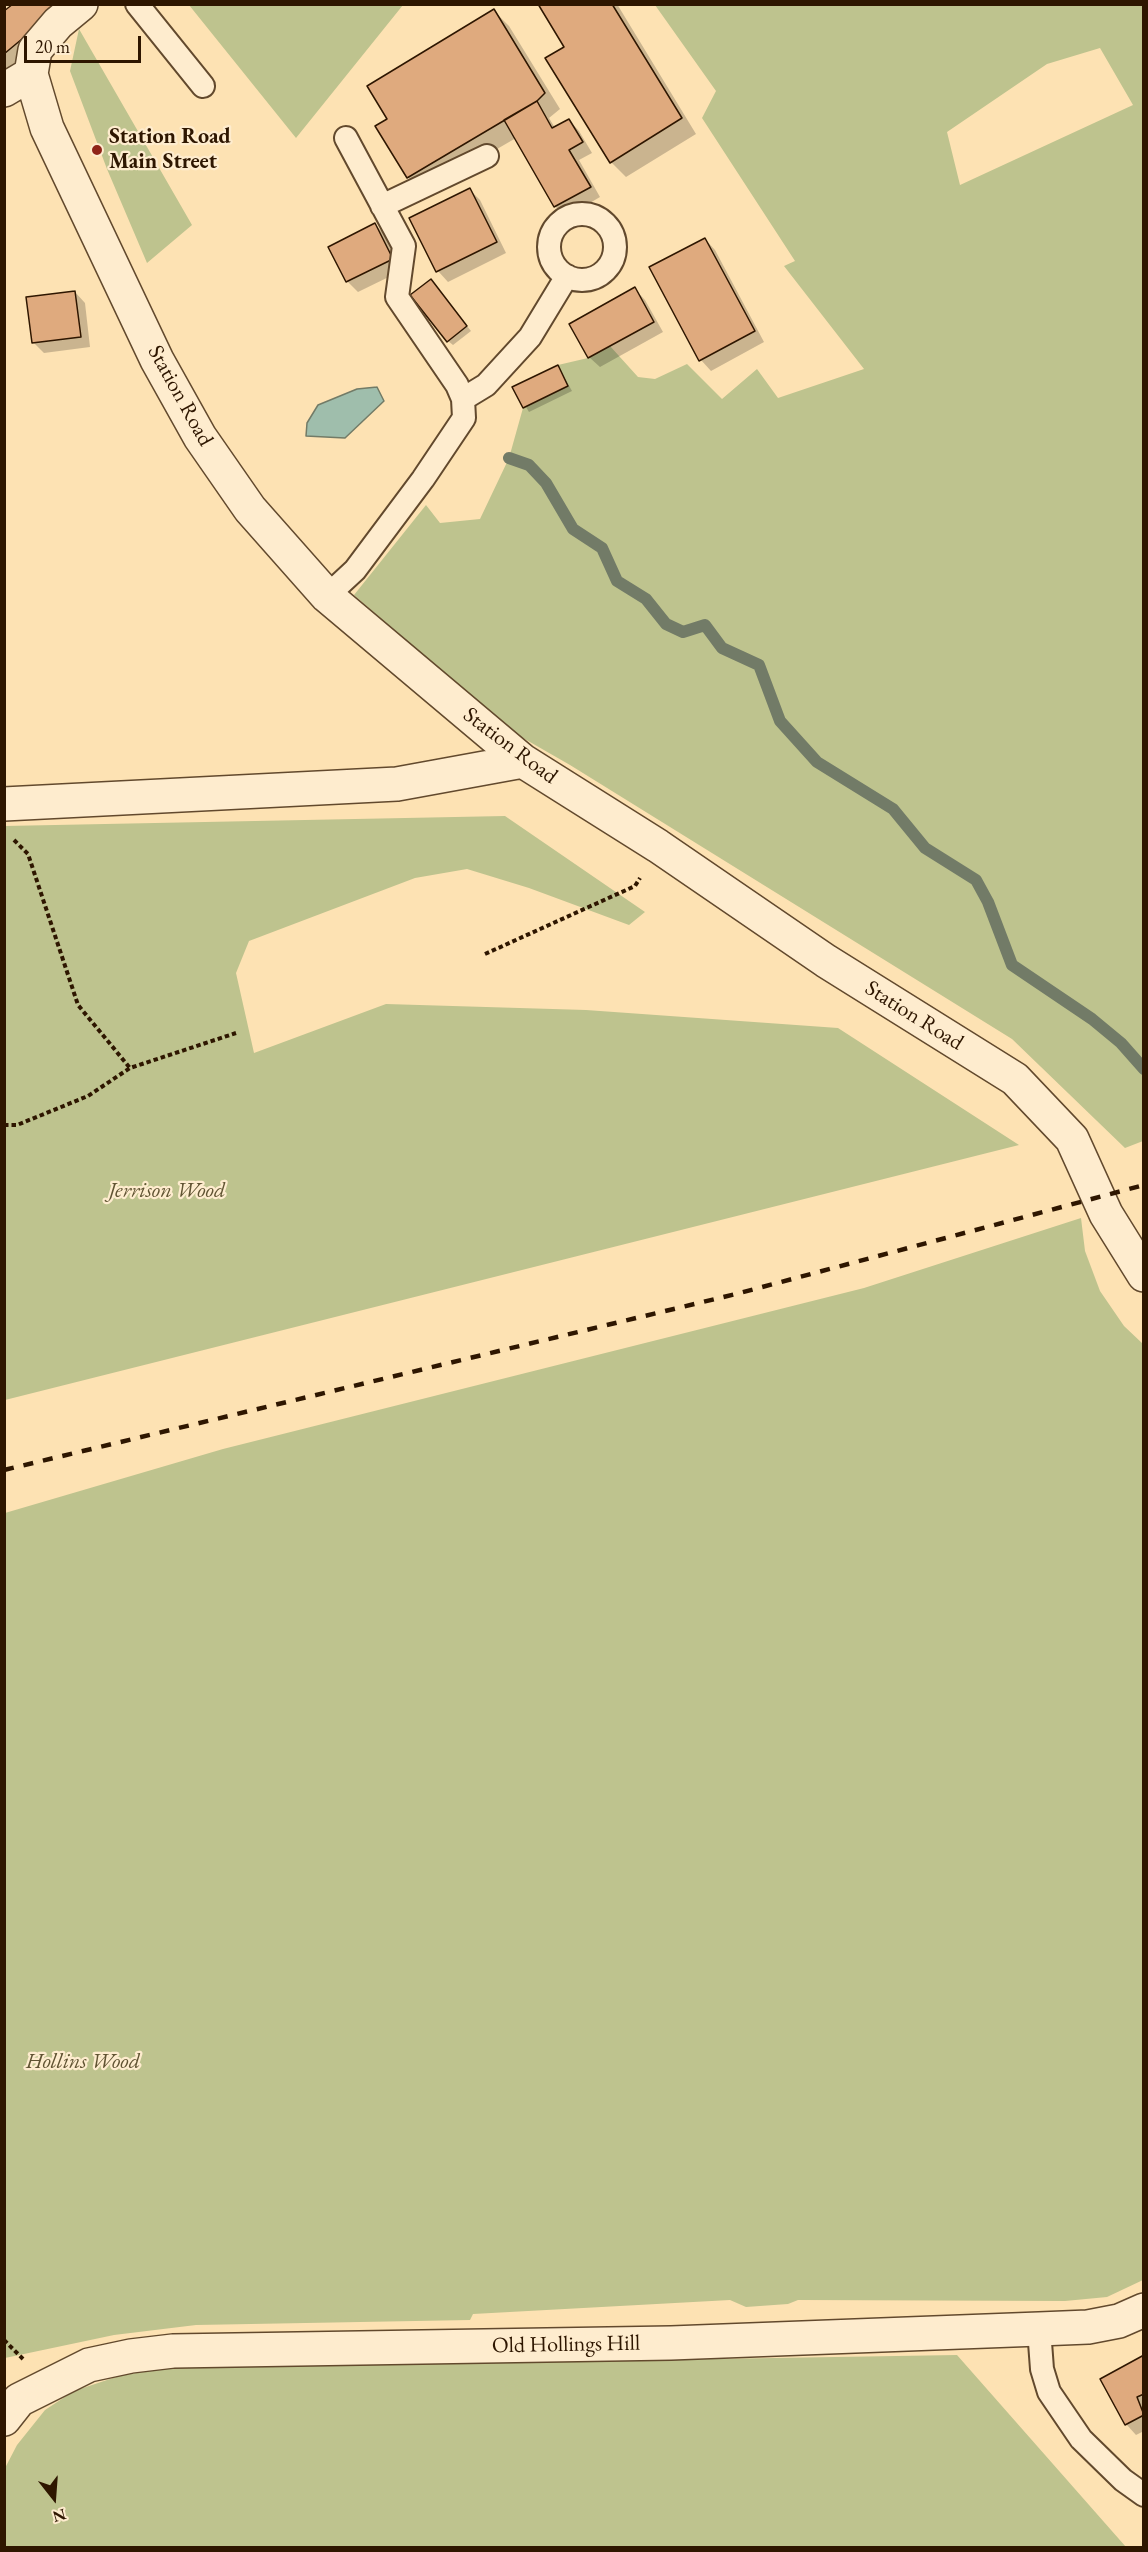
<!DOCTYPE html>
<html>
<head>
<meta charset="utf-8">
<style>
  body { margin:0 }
  #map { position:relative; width:1148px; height:2552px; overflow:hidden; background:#fde2b3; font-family:"EB Garamond",serif }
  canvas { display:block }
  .frame { position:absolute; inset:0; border:6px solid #2e1600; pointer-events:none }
  .north { position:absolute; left:24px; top:2468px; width:60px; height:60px; -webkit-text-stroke:4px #feecce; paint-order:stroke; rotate:163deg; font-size:16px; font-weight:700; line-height:24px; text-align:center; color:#2e1600 }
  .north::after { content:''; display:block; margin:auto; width:21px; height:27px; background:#2e1600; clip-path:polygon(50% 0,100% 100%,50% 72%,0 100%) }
  .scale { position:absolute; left:24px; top:36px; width:117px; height:27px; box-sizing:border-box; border:3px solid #2e1600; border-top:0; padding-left:8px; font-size:18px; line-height:21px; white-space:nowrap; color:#2e1600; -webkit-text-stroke:4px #feecce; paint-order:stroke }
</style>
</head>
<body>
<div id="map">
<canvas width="1148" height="2552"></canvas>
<div class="frame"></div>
<div class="north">N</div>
<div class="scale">20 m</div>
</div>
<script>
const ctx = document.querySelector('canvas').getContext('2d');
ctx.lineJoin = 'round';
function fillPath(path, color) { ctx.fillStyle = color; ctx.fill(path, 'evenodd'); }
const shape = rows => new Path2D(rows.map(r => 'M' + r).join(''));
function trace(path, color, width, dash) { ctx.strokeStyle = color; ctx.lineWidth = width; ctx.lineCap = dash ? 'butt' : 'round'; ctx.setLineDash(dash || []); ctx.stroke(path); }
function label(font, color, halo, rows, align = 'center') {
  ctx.font = font + ' "EB Garamond",serif'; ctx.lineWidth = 4.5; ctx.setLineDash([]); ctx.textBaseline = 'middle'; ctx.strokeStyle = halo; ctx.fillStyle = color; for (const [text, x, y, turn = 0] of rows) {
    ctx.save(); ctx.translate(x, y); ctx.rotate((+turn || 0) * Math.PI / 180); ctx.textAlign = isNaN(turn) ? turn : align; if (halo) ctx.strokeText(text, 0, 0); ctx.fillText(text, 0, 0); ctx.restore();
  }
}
const green = shape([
  [189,5,403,5,296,138],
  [655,5,1143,5,1143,1141,1125,1148,1012,1039,570,765,509,730,354,595,426,505,440,523,480,519,509,458,523,408,568,386,558,365,588,358,610,346,638,377,655,379,687,364,722,399,757,369,778,398,864,369,784,266,795,261,702,118,716,91],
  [1100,48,1133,105,960,185,947,132,1047,64],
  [79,29,192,225,147,263,107,169,70,71],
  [505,816,645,912,629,925,529,888,467,869,415,878,249,941,236,973,254,1053,386,1004,586,1010,838,1028,1019,1145,5,1400,5,826],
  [1081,1218,1085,1251,1100,1291,1124,1326,1143,1344,1143,2280,1107,2297,1065,2301,798,2300,788,2304,746,2307,730,2300,473,2314,470,2320,196,2325,114,2335,5,2358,5,1513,223,1449,864,1288],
  [957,2355,1126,2547,5,2547,4,2470,17,2445,45,2410,74,2391,119,2376,164,2368]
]);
const water = shape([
  [377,387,384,401,345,438,306,436,307,423,318,405,357,389,377,387]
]);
const shadow = shape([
  [539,4,617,4,696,134,626,177,611,162,566,48],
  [81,9,4,72,4,13],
  [494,11,509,26,560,109,549,118,555,128,569,120,579,131,592,153,579,160,600,197,566,217,555,206,516,138,423,192,408,177,389,119],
  [470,190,480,200,506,253,448,282,438,271,411,218],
  [375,224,385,235,403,270,358,292,347,281,330,247],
  [705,239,715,250,764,342,711,371,701,360,651,268],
  [435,286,471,331,453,345,448,341],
  [635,289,645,300,663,332,600,367,589,357],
  [75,292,85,303,90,347,44,353,33,342],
  [558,366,572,391,529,412,514,387],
  [1144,2356,1144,2431,1136,2435,1126,2424,1102,2379]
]);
const stream = shape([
  [509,458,529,465,546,483,573,529,602,548,617,581,646,599,666,624,683,632,705,625,722,648,759,665,780,721,817,762,893,809,925,848,976,880,988,902,1012,965,1092,1019,1121,1043,1144,1069]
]);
const building = shape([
  [13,4,64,4,4,54,4,11,13,4],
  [538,4,612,4,682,118,610,163,545,58,564,47,538,4],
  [494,9,545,93,537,101,407,178,375,126,387,119,367,86,494,9],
  [537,101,552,128,569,119,583,142,569,150,591,187,554,207,504,120,537,101],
  [470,188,497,242,436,272,409,218,470,188],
  [375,223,393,259,346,282,328,247,375,223],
  [705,238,755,331,699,361,649,267,705,238],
  [431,279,467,326,447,342,410,295,431,279],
  [635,287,654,322,588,358,569,324,635,287],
  [75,291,81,337,32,343,26,297,75,291],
  [558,365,568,386,523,408,512,387,558,365],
  [1144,2355,1144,2394,1137,2397,1144,2415,1125,2425,1100,2379,1144,2355]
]);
const path = shape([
  [14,840,28,854,78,1005,130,1068],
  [485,954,635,886,640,878],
  [4,1125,17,1125,88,1096,130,1068,236,1033],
  [4,2340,23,2359]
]);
const lane = shape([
  [137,4,203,86],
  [382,206,487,156],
  '549 247a33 33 0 1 1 66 0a33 33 0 1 1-66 0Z',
  [463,399,486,385,530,337,567,276],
  [327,596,355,570,423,479,464,418,463,399,457,385,397,297,404,246,346,138],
  [1039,2329,1042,2369,1049,2392,1081,2439,1123,2480,1144,2495]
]);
const street = shape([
  [81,4,58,23,35,50,31,74,47,128,157,360,200,437,250,509,327,596,523,761,658,846,826,961,1015,1079,1072,1139,1106,1214,1144,1275],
  [4,90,31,74],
  [4,804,397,784,523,761],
  [4,2419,19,2400,89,2365,131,2356,173,2351,671,2343,1039,2329,1088,2327,1119,2321,1144,2310]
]);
const rail = shape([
  [4,1470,736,1294,1144,1185]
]);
const markers = [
  [97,150,6,"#8f2418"]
];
const poiNames = [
  ["Station Road",109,137],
  ["Main Street",109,162]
];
const streetNames = [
  ["Station Road",180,396,61],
  ["Station Road",510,746,37],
  ["Station Road",914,1016,32],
  ["Old Hollings Hill",566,2345,-1]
];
const parkNames = [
  ["Jerrison Wood",167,1191],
  ["Hollins Wood",83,2062]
];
fillPath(green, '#bec38e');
fillPath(water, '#9fbeac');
trace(water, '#727b67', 1.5);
fillPath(shadow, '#0003');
trace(stream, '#727b67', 12);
fillPath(building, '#dfaa7e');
trace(building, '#2e1600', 1.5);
trace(lane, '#62492d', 26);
trace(street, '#62492d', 36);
trace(path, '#2e1600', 4, [4.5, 3]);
trace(lane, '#feecce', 22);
trace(street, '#feecce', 33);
trace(rail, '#2e1600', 4.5, [10, 10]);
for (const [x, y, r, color] of markers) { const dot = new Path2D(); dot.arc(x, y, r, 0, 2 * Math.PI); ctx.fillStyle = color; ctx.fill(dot); trace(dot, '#feecce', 2); }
label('bold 22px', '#2e1600', '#feecce', poiNames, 'left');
label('22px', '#2e1600', '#feecce', streetNames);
label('italic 22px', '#605332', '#feecce', parkNames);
</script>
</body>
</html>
